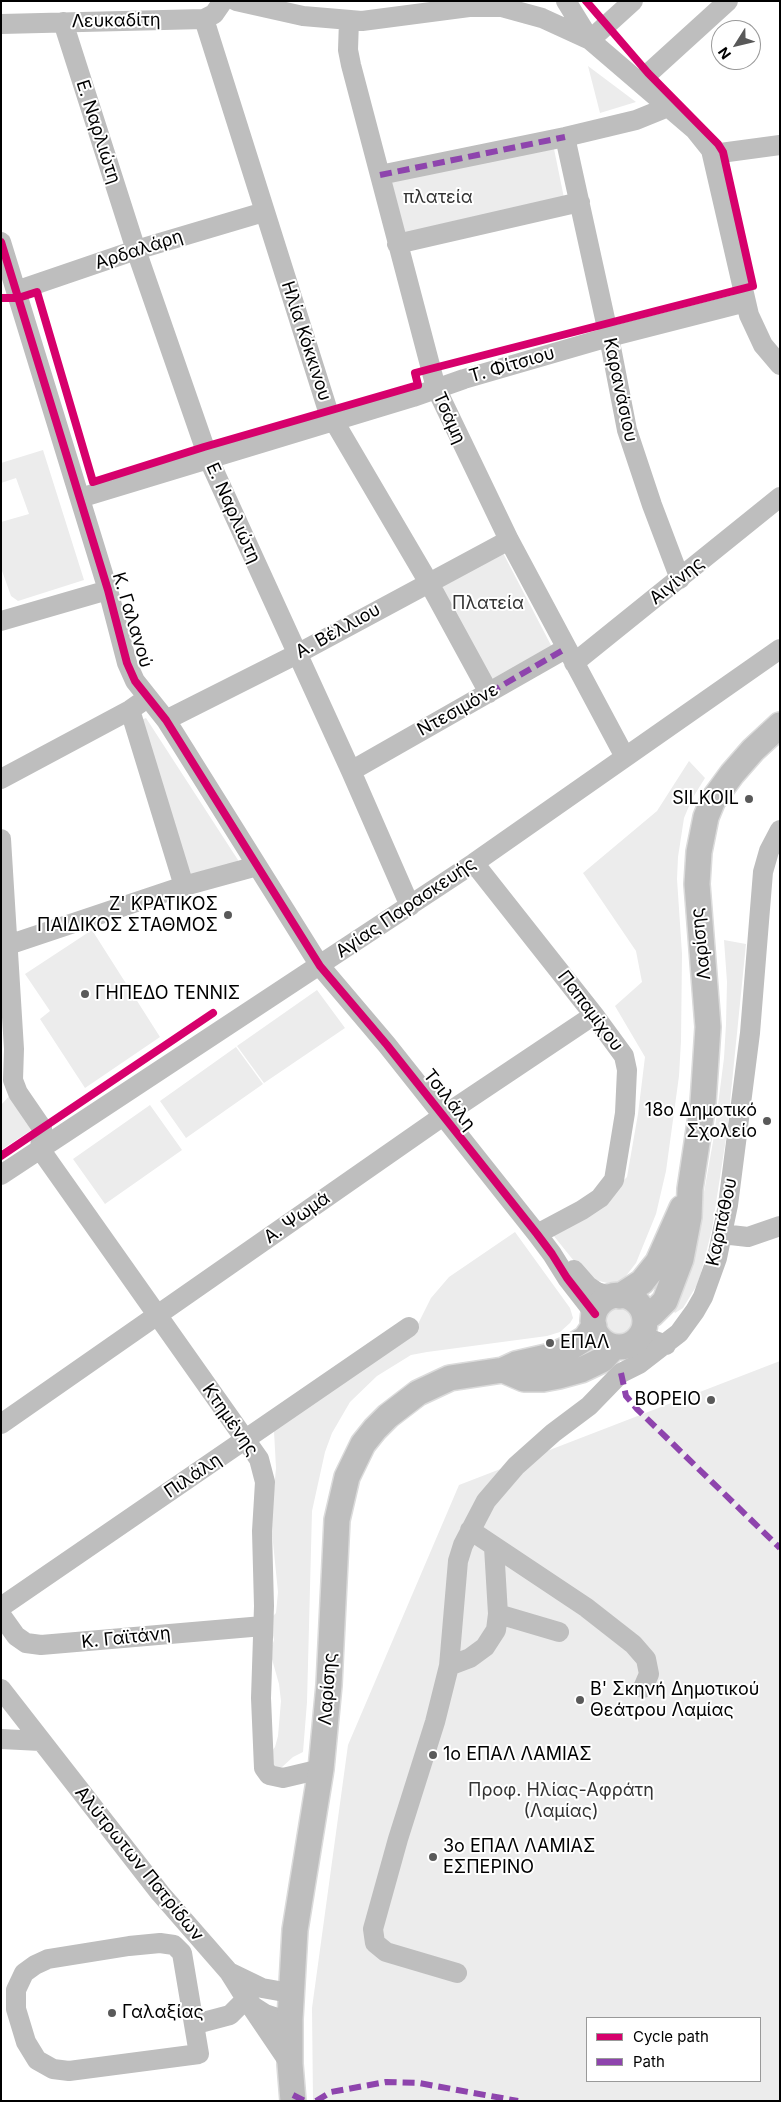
<!DOCTYPE html>
<html>
<head>
<meta charset="utf-8">
<style>
  body { margin:0 }
  #map { position:relative; width:781px; height:2102px; overflow:hidden; background:#fff; font-family:Inter,sans-serif }
  canvas { display:block }
  .frame { position:absolute; inset:0; border:2px solid #000; pointer-events:none }
  .legend { position:absolute; left:586px; top:2017px; width:175px; height:65px; box-sizing:border-box; background:#fff; border:1px solid #999; margin:0; padding:6px 9px; list-style:none; font-size:15px; color:#000 }
  .legend li { display:flex; align-items:center; gap:10px; height:25px }
  .legend b { width:25px; border:1px solid #999 }
  .north { position:absolute; left:711px; top:20px; width:50px; height:50px; box-sizing:border-box; background:#fff; border:1px solid #999; border-radius:50%; rotate:234deg; font-size:14px; font-weight:700; line-height:20px; text-align:center; color:#000 }
  .north::after { content:''; display:block; margin:auto; width:18px; height:22px; background:#595959; clip-path:polygon(50% 0,100% 100%,50% 72%,0 100%) }
</style>
</head>
<body>
<div id="map">
<canvas width="781" height="2102"></canvas>
<div class="frame"></div>
<ul class="legend">
<li><b style="height:6px;background:#d6006c"></b>Cycle path</li>
<li><b style="height:6px;background:#8e44ad"></b>Path</li>
</ul>
<div class="north">N</div>
</div>
<script>
const ctx = document.querySelector('canvas').getContext('2d');
ctx.lineJoin = 'round';
function fillPath(path, color) { ctx.fillStyle = color; ctx.fill(path, 'evenodd'); }
const shape = rows => new Path2D(rows.map(r => 'M' + r).join(''));
function trace(path, color, width, dash) { ctx.strokeStyle = color; ctx.lineWidth = width; ctx.lineCap = dash ? 'butt' : 'round'; ctx.setLineDash(dash || []); ctx.stroke(path); }
function label(font, color, halo, rows, align = 'center') {
  ctx.font = font + ' Inter,sans-serif'; ctx.lineWidth = 4; ctx.setLineDash([]); ctx.textBaseline = 'middle'; ctx.strokeStyle = halo; ctx.fillStyle = color; for (const [text, x, y, turn = 0] of rows) {
    ctx.save(); ctx.translate(x, y); ctx.rotate((+turn || 0) * Math.PI / 180); ctx.textAlign = isNaN(turn) ? turn : align; if (halo) ctx.strokeText(text, 0, 0); ctx.fillText(text, 0, 0); ctx.restore();
  }
}
const green = shape([
  [588,66,636,102,600,113],
  [553,144,564,198,404,235,389,180],
  [43,450,84,580,18,601,11,596,1,568,1,522,29,514,16,478,1,483,1,463],
  [502,551,554,651,489,685,436,586],
  [146,718,238,860,237,866,197,879,185,872,138,721],
  [689,761,705,778,692,799,684,818,678,857,677,879,682,954,681,1041,679,1076,666,1171,656,1214,636,1263,622,1281,607,1283,595,1280,578,1266,553,1235,595,1209,627,1177,638,1114,645,1057,615,1006,642,982,636,951,583,873,657,811],
  [92,930,160,1037,85,1088,40,1019,50,1011,25,974],
  [724,940,746,944,727,1132,712,1229,701,1273,697,1285,683,1308,675,1313,672,1309,694,1248,714,1136,724,1058,726,1024,727,982],
  [317,990,345,1028,264,1083,237,1046],
  [236,1047,263,1084,186,1138,160,1101],
  [12,1093,33,1129,1,1150,1,1105],
  [150,1105,182,1150,105,1204,73,1159],
  [515,1232,570,1308,573,1318,570,1323,560,1332,547,1336,427,1352,411,1355,377,1376,350,1402,332,1433,325,1452,312,1511,307,1702,303,1752,293,1757,281,1768,273,1768,268,1756,275,1747,278,1736,281,1701,279,1684,270,1652,274,1640,272,1631,273,1616,276,1613,278,1592,271,1522,276,1468,274,1431,417,1326,431,1298,449,1277],
  '600 1322a19 19 0 1 1 38 0a19 19 0 1 1-38 0Z',
  [780,1361,780,2101,313,2101,312,2008,348,1745,459,1485],
  [587,2018,760,2018,760,2081,587,2081]
]);
const minor = shape([
  [236,1,303,16,362,21,469,7,502,7,542,18,590,40,695,130,711,150,749,315,763,345,780,365],
  [566,1,590,40],
  [204,19,328,411,429,583,489,693],
  [349,20,348,50,351,65,436,388,509,540,625,757],
  [63,22,136,250,209,460,351,771,410,906],
  [1,24,204,19,214,14,223,1],
  [590,40,633,1],
  [639,82,728,1],
  [565,137,609,337,627,430,652,505,680,579],
  [713,154,780,145],
  [380,175,565,137,636,120,668,107],
  [1,242,108,590,127,663,135,681,166,720,320,966,387,1045,537,1234,552,1254,567,1278,595,1314],
  [397,244,580,202],
  [16,291,136,250,264,212],
  [80,498,413,397,464,379,609,337,746,302],
  [1,621,108,590],
  [574,663,780,497],
  [166,720,297,654,509,540],
  [351,771,565,649],
  [1,779,130,710,140,703],
  [1,839,14,1049,13,1080,18,1093,42,1128,40,1149,259,1459,265,1482,262,1531,264,1606,261,1698,264,1768,269,1775,283,1778,321,1769],
  [474,863,594,1015,624,1056,627,1070,625,1113,614,1180,600,1198,582,1210,537,1234],
  [184,886,257,866],
  [8,945,184,886,130,710],
  [1,1175,474,863,780,649],
  [722,1234,748,1237,780,1226],
  [574,1270,588,1286,597,1292,612,1297],
  [641,1336,666,1345],
  [1,1424,443,1116,594,1015],
  [470,1530,587,1608,633,1644,646,1659,649,1674,643,1688],
  [1,1607,409,1327],
  [498,1614,559,1632],
  [1,1615,16,1636,26,1643,41,1645,263,1626],
  [449,1666,470,1658,485,1647,496,1630,498,1614,494,1547],
  [1,1689,160,1893,229,1972,246,1999,254,2007,265,2014,277,2018,290,2019],
  [1,1739,41,1741],
  [160,1943,174,1945,182,1953,199,2054,69,2071,53,2069,37,2060,26,2042,16,2009,16,1990,24,1973,35,1965,48,1959,129,1946,160,1943],
  [231,1973,262,1988,290,1993],
  [457,1973,386,1952,375,1943,373,1929,398,1839,435,1722,449,1666,458,1561,463,1545,486,1501,516,1466,553,1433,589,1406,621,1373,639,1364,679,1333,695,1311,703,1297,717,1258,728,1205,750,1033,763,872,769,851,780,830],
  [196,2024,230,2015,246,1999,290,2064]
]);
const major = shape([
  '593 1321a26 26 0 1 1 52 0a26 26 0 1 1-52 0Z',
  [620,1296,642,1282,658,1262,682,1208],
  [645,1318,652,1314,665,1301,681,1259,689,1217,690,1189,703,1103,708,1027,697,884,699,852,706,817,713,800,732,774,753,750,780,725],
  [503,1370,524,1379,543,1379,559,1376,581,1370,602,1360,614,1347],
  [293,2101,290,2064,290,2019,295,1930,321,1769,329,1685,337,1520,347,1477,363,1444,375,1429,388,1416,418,1393,450,1378,503,1370,516,1364,551,1356,570,1348,586,1338,594,1326]
]);
const quiet = shape([
  [380,175,565,137],
  [489,693,565,649],
  [621,1373,626,1396,637,1409,780,1548],
  [293,2095,305,2101],
  [316,2101,331,2092,386,2082,419,2083,518,2101]
]);
const cycleway = shape([
  [1,242,108,590,127,663,135,681,166,720,320,966,387,1045,537,1234,552,1254,567,1278,595,1314],
  [1,298,18,298,37,292,93,482,204,447,418,385,415,373,430,369,753,286,723,152,718,144,648,73,586,1],
  [1,1156,213,1013]
]);
const markers = [
  [749,799,5,"#595959"],
  [228,915,5,"#595959"],
  [85,994,5,"#595959"],
  [767,1121,5,"#595959"],
  [550,1343,5,"#595959"],
  [711,1400,5,"#595959"],
  [580,1700,5,"#595959"],
  [433,1755,5,"#595959"],
  [433,1857,5,"#595959"],
  [112,2013,5,"#595959"]
];
const streetNames = [
  ["Λευκαδίτη",116,21,-1],
  ["Ε. Ναρλιώτη",98,132,72],
  ["Αρδαλάρη",139,250,-18],
  ["Ηλία Κόκκινου",306,341,72],
  ["Τ. Φίτσιου",512,365,-16],
  ["Καρανάσιου",620,390,78],
  ["Τσάμη",449,418,66],
  ["Ε. Ναρλιώτη",233,513,66],
  ["Αιγίνης",677,581,-39],
  ["Κ. Γαλανού",132,620,73],
  ["Α. Βέλλιου",338,631,-29],
  ["Ντεσιμόνε",458,710,-29],
  ["Αγίας Παρασκευής",406,908,-34],
  ["Λαρίσης",701,944,-96],
  ["Παπαμίχου",590,1011,53],
  ["Τσιλάλη",449,1100,52],
  ["Α. Ψωμά",297,1218,-35],
  ["Καρπάθου",722,1222,-78],
  ["Κτημένης",230,1420,55],
  ["Πιλάλη",193,1476,-34],
  ["Κ. Γαϊτάνη",126,1638,-6],
  ["Λαρίσης",328,1689,-86],
  ["Αλύτρωτων Πατρίδων",139,1864,51]
];
const parkNames = [
  ["πλατεία",438,198],
  ["Πλατεία",488,604],
  ["Προφ. Ηλίας-Αφράτη",561,1791],
  ["(Λαμίας)",561,1812]
];
const poiNames = [
  ["SILKOIL",739,799,"right"],
  ["Ζ' ΚΡΑΤΙΚΟΣ",218,905,"right"],
  ["ΠΑΙΔΙΚΟΣ ΣΤΑΘΜΟΣ",218,926,"right"],
  ["ΓΗΠΕΔΟ ΤΕΝΝΙΣ",95,994],
  ["18ο Δημοτικό",757,1111,"right"],
  ["Σχολείο",757,1132,"right"],
  ["ΕΠΑΛ",560,1343],
  ["ΒΟΡΕΙΟ",701,1400,"right"],
  ["Β' Σκηνή Δημοτικού",590,1690],
  ["Θεάτρου Λαμίας",590,1711],
  ["1ο ΕΠΑΛ ΛΑΜΙΑΣ",443,1755],
  ["3ο ΕΠΑΛ ΛΑΜΙΑΣ",443,1847],
  ["ΕΣΠΕΡΙΝΟ",443,1868],
  ["Γαλαξίας",122,2013]
];
fillPath(green, '#ececec');
trace(major, '#dbdbdb', 28);
trace(minor, '#bebebe', 20);
trace(major, '#bebebe', 25);
trace(quiet, '#8e44ad', 6, [12, 6]);
trace(cycleway, '#d6006c', 8);
for (const [x, y, r, color] of markers) { const dot = new Path2D(); dot.arc(x, y, r, 0, 2 * Math.PI); ctx.fillStyle = color; ctx.fill(dot); trace(dot, '#fff', 2); }
label('18px', '#000', '#fff', streetNames);
label('18px', '#333', '#fff', parkNames);
label('18px', '#000', '#fff', poiNames, 'left');
</script>
</body>
</html>
